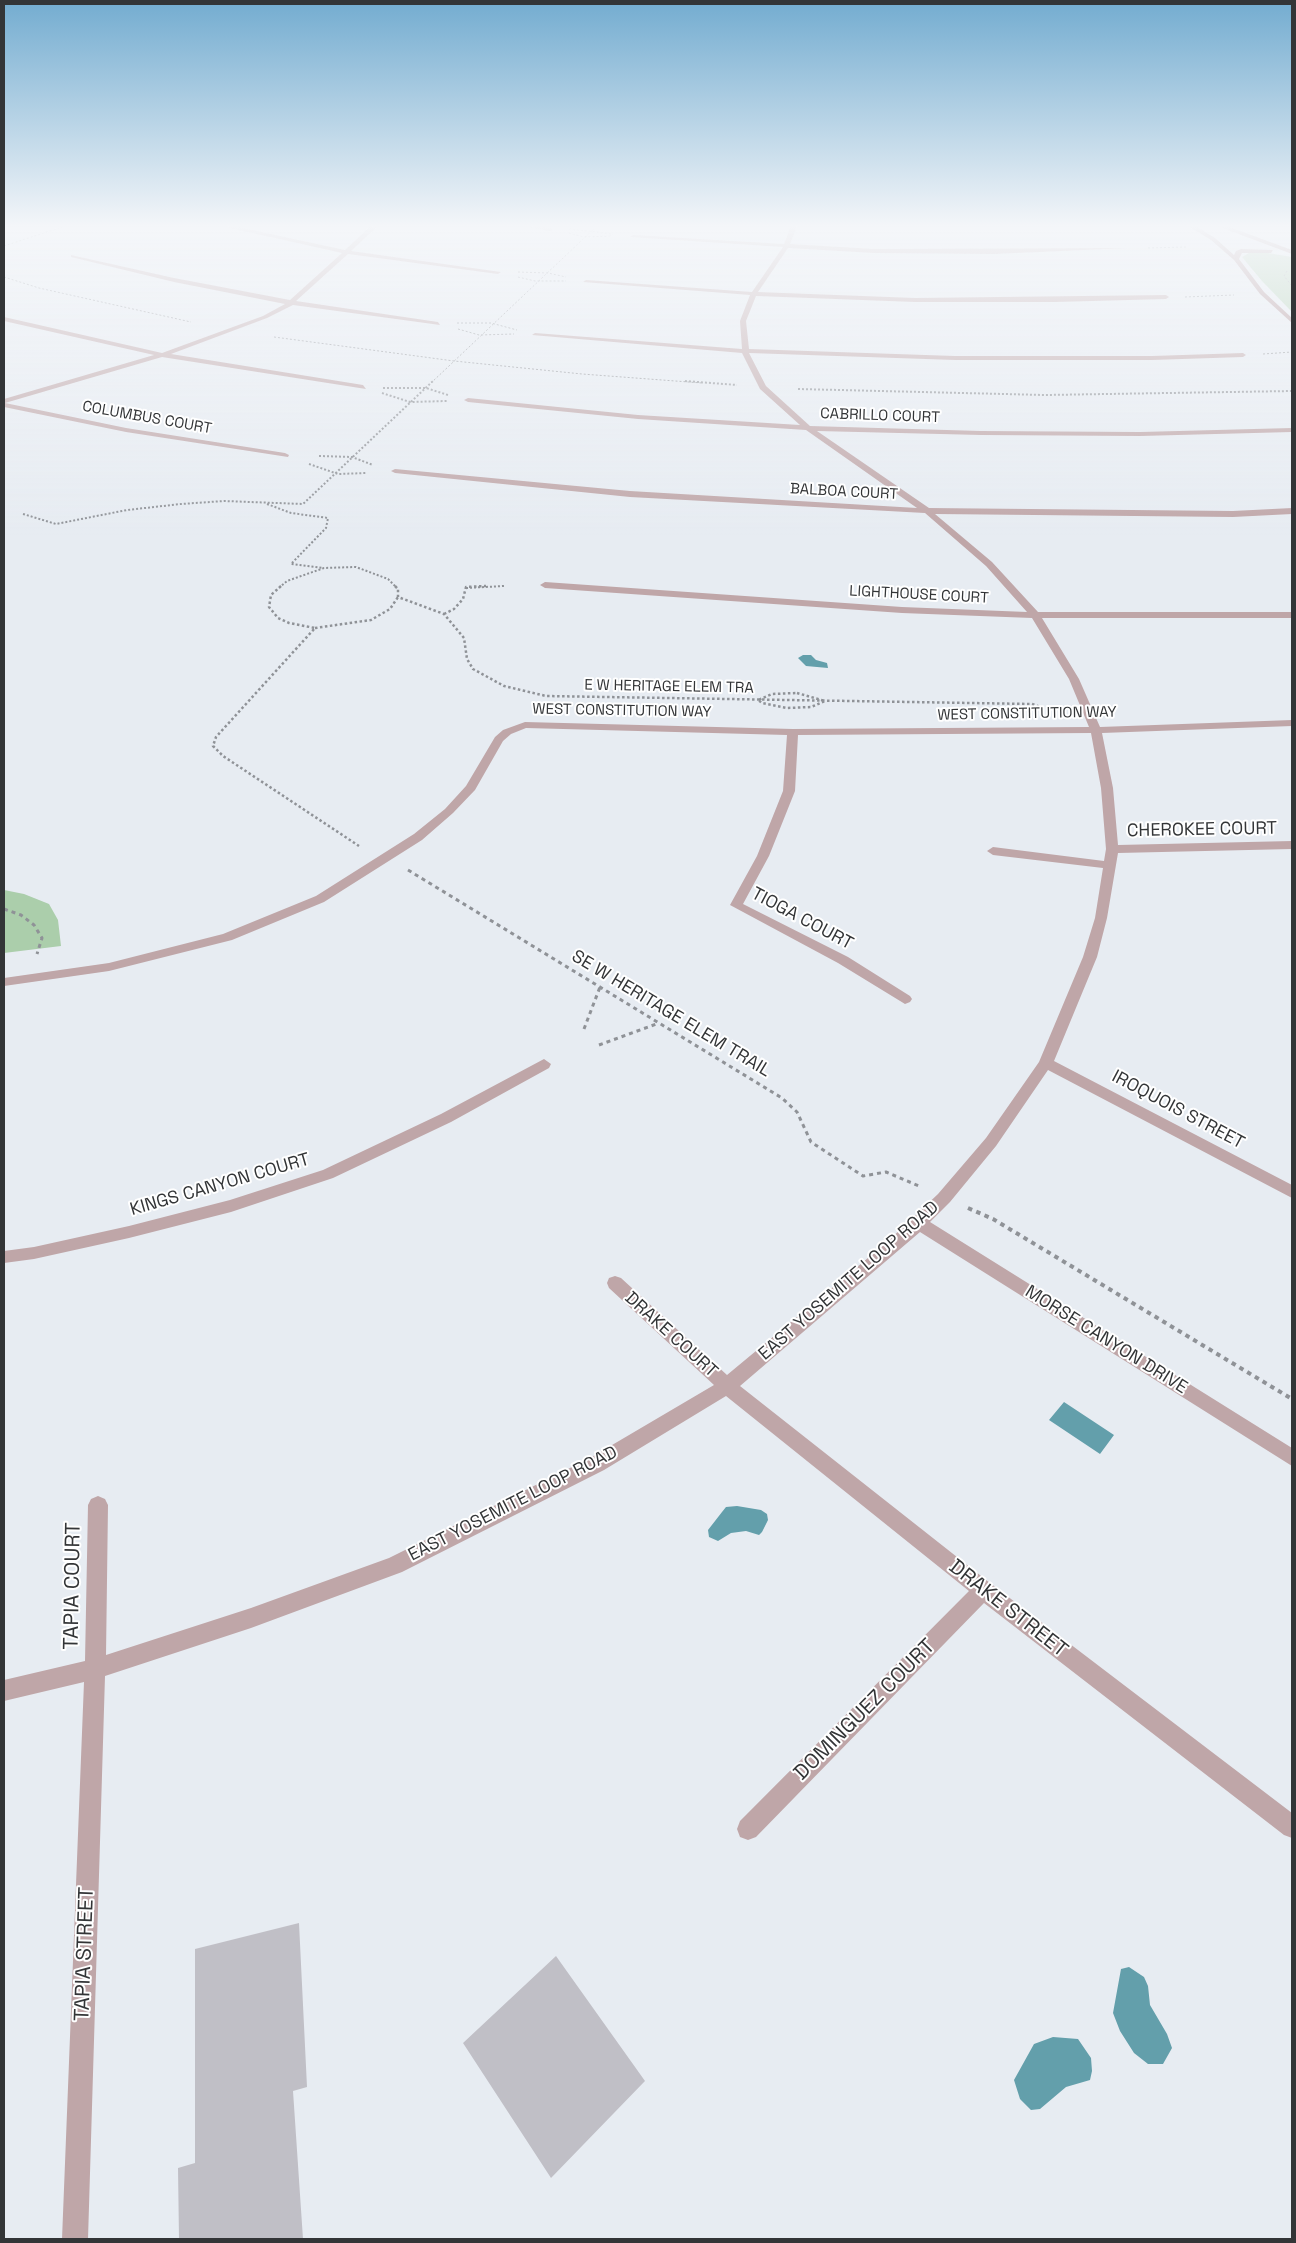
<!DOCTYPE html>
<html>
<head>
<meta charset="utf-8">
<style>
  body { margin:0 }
  #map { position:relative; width:1296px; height:2243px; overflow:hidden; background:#e7ecf2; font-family:"Space Grotesk",sans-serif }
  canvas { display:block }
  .frame { position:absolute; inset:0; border:5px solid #333537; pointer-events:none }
</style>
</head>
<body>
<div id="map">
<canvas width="1296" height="2243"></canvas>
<div class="frame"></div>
</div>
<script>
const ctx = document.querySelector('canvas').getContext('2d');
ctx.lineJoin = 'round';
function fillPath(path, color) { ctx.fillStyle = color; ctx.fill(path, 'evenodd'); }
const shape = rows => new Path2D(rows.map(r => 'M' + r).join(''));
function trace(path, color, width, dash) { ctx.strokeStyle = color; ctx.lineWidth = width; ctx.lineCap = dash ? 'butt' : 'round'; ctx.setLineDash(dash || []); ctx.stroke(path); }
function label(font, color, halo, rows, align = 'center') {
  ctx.font = font + ' "Space Grotesk",sans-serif'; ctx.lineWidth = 4; ctx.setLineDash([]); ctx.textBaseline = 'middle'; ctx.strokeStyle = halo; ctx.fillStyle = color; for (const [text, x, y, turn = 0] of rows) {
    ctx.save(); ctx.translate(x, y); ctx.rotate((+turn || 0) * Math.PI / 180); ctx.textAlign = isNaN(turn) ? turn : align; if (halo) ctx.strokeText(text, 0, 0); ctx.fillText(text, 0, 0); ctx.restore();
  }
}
const green = shape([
  [1262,252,1292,257,1292,312,1262,281,1242,257,1249,253],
  [4,890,24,894,49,904,58,920,61,946,4,953]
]);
const water = shape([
  [803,655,811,655,816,660,827,663,828,668,806,666,798,658],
  [1064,1402,1114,1435,1100,1454,1049,1420],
  [737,1506,761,1510,767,1514,768,1520,762,1532,759,1535,746,1531,731,1533,718,1541,709,1537,708,1530,722,1512,726,1507],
  [1129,1967,1144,1977,1148,1986,1150,2005,1167,2034,1172,2048,1163,2064,1148,2064,1134,2053,1120,2031,1113,2013,1121,1969],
  [1053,2037,1078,2039,1091,2058,1092,2071,1090,2080,1066,2087,1040,2109,1031,2110,1020,2099,1014,2080,1034,2044]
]);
const building = shape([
  [299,1923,307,2087,293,2091,303,2239,179,2239,178,2168,195,2163,195,1949],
  [556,1956,645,2081,551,2178,463,2043]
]);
const pathFar4 = shape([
  [569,229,613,234],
  [569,233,583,237,612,236],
  [4,246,71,224],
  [1148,248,1186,247],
  [1287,271,1284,276,1292,286],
  [518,272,548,273,566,277],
  [4,277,39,288,191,322],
  [518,277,535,281,566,281],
  [1185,297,1234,295],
  [457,323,491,323,517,330],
  [458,329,479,335,514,334],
  [274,337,454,361,582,374,702,383],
  [1263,354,1292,352],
  [431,383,599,224]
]);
const pathFar3 = shape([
  [685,381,737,385],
  [383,388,426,388,448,395],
  [798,389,1045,395,1292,391],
  [382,393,410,402,447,401],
  [319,456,352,457,373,465],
  [309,464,338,474,366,473],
  [267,504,291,513,328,518,326,528,291,564,324,568],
  [23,514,56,524,127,510,181,504,224,501,303,504,433,381],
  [279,588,287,581,324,568,356,567,388,579,397,588],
  [466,588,504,586]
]);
const pathFar2 = shape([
  [281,586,271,595,269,607,278,618,289,623,315,628,216,737,213,746,223,756,359,846],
  [395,586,398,589,398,597,444,614,464,638,467,659,473,669,504,686,546,696,1032,704,1041,707],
  [444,614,454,609,463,599,466,587,486,586],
  [315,628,371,620,390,609,398,597],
  [797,693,825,701,811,707,787,708,762,703,758,700,772,694,797,693]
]);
const pathFar1 = shape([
  [408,870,782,1098,797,1112,811,1142,863,1176,886,1172,919,1186],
  [4,909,21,915,34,925,42,938,37,954],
  [584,1029,600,987],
  [599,1045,659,1023]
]);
const path = shape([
  [968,1208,993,1219,1292,1399]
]);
const street = shape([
  [212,224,224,224,345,250,373,224,380,224,351,251,501,272,498,274,348,254,296,301,438,322,440,325,293,305,267,318,171,354,363,385,366,389,162,357,5,403,126,428,285,453,289,455,288,457,126,432,4,407,4,399,154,355,4,321,4,317,162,353,263,316,285,304,174,282,71,257,71,255,174,278,290,300,342,253,212,224],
  [511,224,528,224,553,229,550,231,511,224],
  [792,224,798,224,790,244,874,249,1129,248,994,254,874,253,788,248,758,292,915,298,1166,295,1169,297,1166,299,1055,302,915,302,756,296,746,321,749,349,955,356,1152,356,1243,353,1246,355,1243,357,1152,360,955,360,749,353,766,386,810,426,981,431,1140,432,1292,428,1292,432,1140,436,981,435,817,431,929,508,1233,511,1292,508,1292,514,1233,517,935,514,992,562,1038,612,1292,612,1292,618,1042,618,1079,679,1100,727,1292,720,1292,726,1102,733,1113,788,1118,845,1292,841,1292,849,1118,853,1107,918,1097,957,1054,1061,1292,1185,1292,1198,1048,1070,996,1146,950,1202,930,1222,1292,1448,1292,1466,920,1232,740,1386,990,1583,1292,1813,1292,1838,1284,1835,984,1603,756,1837,748,1840,740,1837,737,1829,740,1821,969,1591,726,1396,604,1470,402,1572,251,1628,105,1676,88,2239,62,2239,84,1682,4,1701,4,1680,85,1661,88,1505,91,1499,98,1496,105,1499,108,1505,106,1655,251,1608,389,1558,590,1458,714,1385,609,1288,607,1283,609,1278,615,1276,621,1278,727,1375,886,1243,938,1194,986,1138,1039,1062,1083,957,1095,918,1103,868,993,855,987,851,993,847,1104,861,1106,849,1101,788,1091,733,798,735,795,791,769,856,743,904,848,957,910,996,912,999,910,1002,905,1004,838,963,730,905,757,856,783,791,787,735,526,728,511,734,503,741,475,790,453,813,422,840,324,902,232,940,109,971,4,986,4,978,109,963,223,934,316,896,414,834,445,809,466,786,495,737,503,730,525,722,793,729,1089,727,1069,679,1032,618,902,613,545,588,540,585,545,582,902,607,1027,612,986,566,925,513,630,497,395,473,391,471,395,469,630,491,917,508,806,430,638,419,468,402,464,400,468,398,638,415,800,425,760,389,742,353,532,335,535,333,742,349,740,321,750,295,583,282,586,280,752,292,783,247,630,237,633,235,784,244,792,224],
  [544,1059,551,1064,549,1068,451,1122,333,1178,231,1212,129,1238,34,1259,4,1263,4,1251,34,1247,129,1226,230,1200,323,1170,441,1114,544,1059]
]);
const secondary = shape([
  [1185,224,1192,224,1215,238,1234,255,1236,251,1241,249,1273,250,1271,253,1242,253,1239,259,1264,292,1292,318,1292,323,1260,294,1234,260,1211,240,1185,224],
  [1212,224,1221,224,1292,250,1292,254,1212,224]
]);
const farStreetnames = [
  ["CABRILLO COURT",880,416,2],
  ["COLUMBUS COURT",147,418,10],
  ["BALBOA COURT",844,492,3],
  ["LIGHTHOUSE COURT",919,595,3],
  ["E W HERITAGE ELEM TRA",669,687,1],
  ["WEST CONSTITUTION WAY",622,711,1],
  ["WEST CONSTITUTION WAY",1027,714,-1]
];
const streetNames = [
  ["CHEROKEE COURT",1202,830,-1],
  ["TIOGA COURT",802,919,28],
  ["SE W HERITAGE ELEM TRAIL",671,1014,31],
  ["IROQUOIS STREET",1178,1110,28],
  ["KINGS CANYON COURT",220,1185,-16],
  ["EAST YOSEMITE LOOP ROAD",849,1281,-41],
  ["DRAKE COURT",671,1335,42],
  ["MORSE CANYON DRIVE",1106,1340,32],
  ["EAST YOSEMITE LOOP ROAD",513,1504,-27]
];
const nearStreetnames = [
  ["TAPIA COURT",73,1586,-89],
  ["DRAKE STREET",1008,1609,38],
  ["DOMINGUEZ COURT",865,1710,-45],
  ["TAPIA STREET",85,1954,-88]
];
fillPath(green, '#abceab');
fillPath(water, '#639fab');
fillPath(building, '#c0bfc6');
trace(pathFar4, '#8f9297', 1, [2, 2]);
trace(pathFar3, '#8f9297', 2, [2, 2]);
trace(pathFar2, '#8f9297', 2.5, [2.5, 2.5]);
trace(pathFar1, '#8f9297', 3, [4, 4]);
trace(path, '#8f9297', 4, [4.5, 4.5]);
fillPath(street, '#bfa6a8');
fillPath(secondary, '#a88487');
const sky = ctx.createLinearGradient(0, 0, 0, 538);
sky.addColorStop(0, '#73acd0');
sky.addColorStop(0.42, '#f4f6f9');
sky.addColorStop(1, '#f4f6f900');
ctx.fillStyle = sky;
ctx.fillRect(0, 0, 1296, 538);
label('15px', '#333537', '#fff', farStreetnames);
label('18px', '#333537', '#fff', streetNames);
label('21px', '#333537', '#fff', nearStreetnames);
</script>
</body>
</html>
